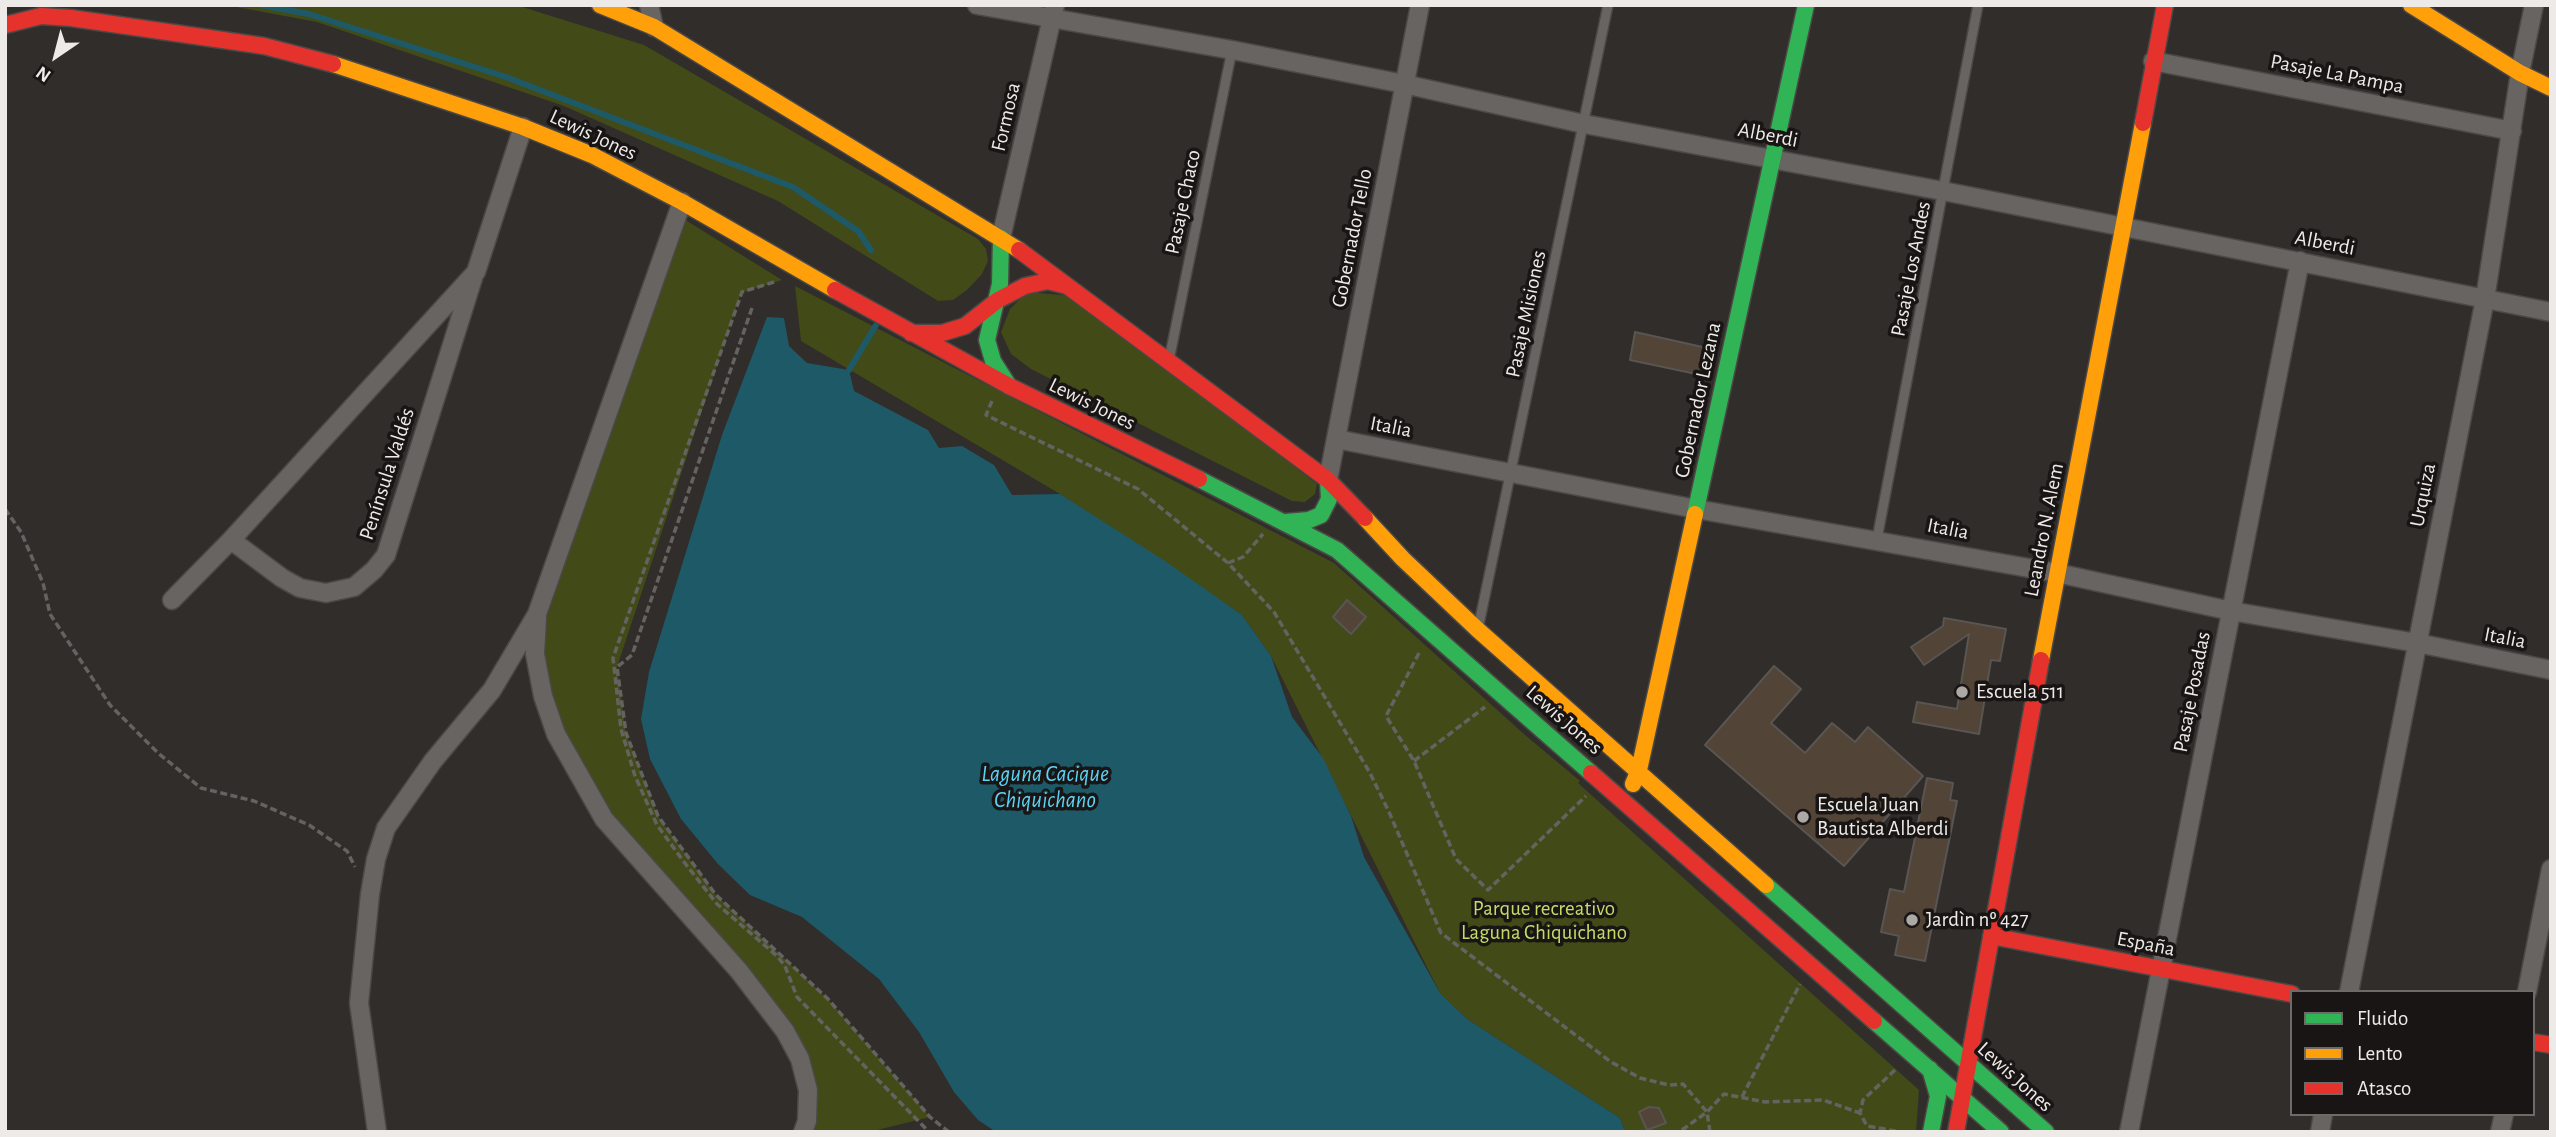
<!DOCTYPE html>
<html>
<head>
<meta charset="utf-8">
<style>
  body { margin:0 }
  #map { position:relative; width:2556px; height:1137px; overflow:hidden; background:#302d2a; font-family:"Alegreya Sans",sans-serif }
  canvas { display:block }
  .frame { position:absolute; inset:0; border:7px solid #eeeae7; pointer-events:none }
  .legend { position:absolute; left:2290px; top:990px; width:245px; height:126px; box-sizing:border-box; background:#181514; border:2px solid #6e6a68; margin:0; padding:9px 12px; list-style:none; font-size:21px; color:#eeeae7 }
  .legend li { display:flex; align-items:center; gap:14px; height:35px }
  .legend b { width:35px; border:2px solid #6e6a68 }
  .north { position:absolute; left:21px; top:21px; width:70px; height:70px; -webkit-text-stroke:5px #181514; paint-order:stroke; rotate:215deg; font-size:19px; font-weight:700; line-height:28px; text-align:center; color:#eeeae7 }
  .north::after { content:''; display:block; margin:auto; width:24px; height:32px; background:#eeeae7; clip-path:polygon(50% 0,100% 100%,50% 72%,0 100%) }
</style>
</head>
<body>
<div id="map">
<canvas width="2556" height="1137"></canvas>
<div class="frame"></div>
<ul class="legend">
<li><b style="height:9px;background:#30b455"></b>Fluido</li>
<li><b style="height:9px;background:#ff9f0a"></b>Lento</li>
<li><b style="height:9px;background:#e5322d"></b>Atasco</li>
</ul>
<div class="north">N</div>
</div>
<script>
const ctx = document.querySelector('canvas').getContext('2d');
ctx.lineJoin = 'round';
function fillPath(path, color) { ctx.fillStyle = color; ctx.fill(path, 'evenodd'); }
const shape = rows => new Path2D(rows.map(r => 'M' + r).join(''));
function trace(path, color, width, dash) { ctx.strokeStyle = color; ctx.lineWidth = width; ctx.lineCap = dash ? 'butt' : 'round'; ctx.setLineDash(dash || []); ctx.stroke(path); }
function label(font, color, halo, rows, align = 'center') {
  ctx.font = font + ' "Alegreya Sans",sans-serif'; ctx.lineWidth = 7; ctx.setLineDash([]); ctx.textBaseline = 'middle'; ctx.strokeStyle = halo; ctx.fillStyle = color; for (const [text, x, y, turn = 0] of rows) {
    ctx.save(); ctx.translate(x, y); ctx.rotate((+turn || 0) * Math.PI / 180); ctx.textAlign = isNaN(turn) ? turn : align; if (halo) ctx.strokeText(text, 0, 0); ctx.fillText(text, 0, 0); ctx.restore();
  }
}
const green = shape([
  [226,5,516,5,644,45,978,239,986,249,988,261,982,274,967,290,953,300,938,301,778,201,564,106,317,22],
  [671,211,782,280,741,293,617,667,626,733,658,816,716,895,828,999,930,1117,869,1132,803,1132,800,1059,637,859,556,734,537,614],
  [795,286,1334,563,1525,735,1580,781,1578,783,1919,1090,1916,1132,1625,1132,1620,1118,1467,1019,1440,993,1271,656,1242,615,1060,494,801,341],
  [1027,292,1073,296,1317,484,1315,494,1305,502,1292,501,1031,369,1011,354,1001,332,1010,309]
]);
const water = shape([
  [767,317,784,318,789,346,807,363,849,370,854,391,928,430,939,448,962,446,994,465,1012,495,1060,494,1165,561,1242,615,1271,656,1292,717,1323,758,1351,816,1364,857,1440,993,1467,1019,1620,1118,1625,1132,996,1132,978,1120,954,1092,919,1032,879,979,802,917,750,895,718,864,681,819,650,759,641,719,649,672,722,435]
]);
const stream = shape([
  [260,5,309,14,506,77,793,187,858,231,871,250],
  [849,370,876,325]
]);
const building = shape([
  [1635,332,1707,348,1701,375,1630,360,1635,332],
  [1347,600,1366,617,1351,634,1333,617,1347,600],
  [1944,618,2006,629,2000,661,1991,660,1979,734,1913,722,1917,702,1957,709,1969,634,1924,665,1911,647,1943,626,1944,618],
  [1774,666,1801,689,1771,723,1805,753,1832,723,1855,742,1868,727,1923,776,1844,866,1705,745,1774,666],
  [1927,778,1953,783,1950,800,1957,801,1925,961,1895,955,1899,936,1881,932,1890,889,1904,892,1927,778],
  [1649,1107,1659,1108,1666,1123,1647,1130,1639,1112,1649,1107]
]);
const path = shape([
  [774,282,742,292,613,658,621,729,635,776,657,825,684,862,717,904,777,956,785,966,797,997,929,1132],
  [752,308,632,655,617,667,626,733,658,816,716,895,828,999,930,1117,949,1132],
  [992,401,986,415,1138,489,1228,563,1274,612,1370,773,1389,812,1441,933,1611,1062,1640,1078,1669,1085,1683,1084,1707,1112,1710,1132],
  [5,509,21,532,43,583,50,614,110,705,158,753,201,788,254,801,309,825,347,851,355,867],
  [1228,563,1243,557,1263,534],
  [1419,653,1386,716,1414,761,1456,859,1488,890,1586,796],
  [1414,761,1485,707],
  [1895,1070,1863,1100,1860,1113,1867,1126,1901,1132],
  [1742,1097,1800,984],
  [1682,1130,1707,1112,1724,1094,1765,1102,1823,1100,1860,1113]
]);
const lane = shape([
  [1170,355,1232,50],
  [1877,539,1978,5],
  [1479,624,1608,5]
]);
const street = shape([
  [649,5,654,27],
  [977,5,1232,50,1404,84,1584,124,1943,191,2551,312],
  [2153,61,2512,131],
  [1001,238,1055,5],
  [1336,439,1696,509,2057,573,2231,611,2417,643,2551,670],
  [1328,480,1420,5],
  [231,540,282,578,300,588,326,593,354,587,374,570,386,555,473,278],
  [172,600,231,540,476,272,523,127],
  [537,618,535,654,543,696,556,734,604,819,739,971,785,1031,800,1059,808,1090,807,1121,803,1132],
  [2349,992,2485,299,2520,73,2534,5],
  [2527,992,2551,869],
  [377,1132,359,1003,370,894,376,859,386,828,433,761,492,690,537,614,682,202],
  [2129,1132,2300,261],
  [2320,1132,2323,1114],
  [2500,1132,2504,1114]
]);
const fast = shape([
  [1001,238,1000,284,987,340,993,361,1009,386],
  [1199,479,1337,550,1591,773],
  [1695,514,1806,5],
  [1286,522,1309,520,1321,515,1329,499,1328,480],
  [1766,885,2046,1132],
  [1874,1021,2001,1132],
  [1930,1069,1938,1096,1931,1132]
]);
const slow = shape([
  [600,5,654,27,1019,250],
  [2411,5,2520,73,2551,88],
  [333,64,523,127,592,155,682,202,835,290],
  [1365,518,1403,559,1478,630,1766,885],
  [2041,660,2143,123],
  [1633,784,1639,770,1695,514]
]);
const jam = shape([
  [5,25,41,16,71,18,264,46,333,64],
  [2143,123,2165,5],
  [1019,250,1328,480,1365,518],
  [835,290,1009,386,1199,479],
  [911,333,942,333,965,326,998,300,1025,286,1048,281,1067,286],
  [1591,773,1874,1021],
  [1991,936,2292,994],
  [2533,1042,2551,1045],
  [1956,1132,2041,660]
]);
const markers = [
  [1962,692,7,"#aca8a5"],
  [1803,817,7,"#aca8a5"],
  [1912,920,7,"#aca8a5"]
];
const streetNames = [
  ["Pasaje La Pampa",2337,74,11],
  ["Formosa",1006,117,-77],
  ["Lewis Jones",593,135,25],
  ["Alberdi",1768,135,11],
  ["Pasaje Chaco",1183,202,-78],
  ["Gobernador Tello",1352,238,-79],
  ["Alberdi",2325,243,11],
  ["Pasaje Los Andes",1911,269,-79],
  ["Pasaje Misiones",1526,314,-78],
  ["Gobernador Lezana",1698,400,-78],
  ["Lewis Jones",1092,404,26],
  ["Italia",1391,427,11],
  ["Península Valdés",387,474,-72],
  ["Urquiza",2423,495,-79],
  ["Italia",1948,529,11],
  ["Leandro N. Alem",2044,530,-79],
  ["Italia",2505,638,11],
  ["Pasaje Posadas",2192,692,-79],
  ["Lewis Jones",1564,720,41],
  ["España",2146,944,11],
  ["Lewis Jones",2015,1077,42]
];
const poiNames = [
  ["Escuela 511",1976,692],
  ["Escuela Juan",1817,805],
  ["Bautista Alberdi",1817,829],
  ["Jardìn nº 427",1926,920]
];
const parkNames = [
  ["Parque recreativo",1544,909],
  ["Laguna Chiquichano",1544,933]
];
const waterNames = [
  ["Laguna Cacique",1045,774],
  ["Chiquichano",1045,800]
];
fillPath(green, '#424b18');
fillPath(water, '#1e5968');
trace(stream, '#1e5968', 6);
fillPath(building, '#524436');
trace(building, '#585553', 2);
trace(lane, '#4b4846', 12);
trace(street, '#4b4846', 21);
trace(fast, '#4b4846', 19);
trace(slow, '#4b4846', 19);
trace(jam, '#4b4846', 19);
trace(path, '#656361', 3.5, [7, 3.5]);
trace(lane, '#676462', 9);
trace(street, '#676462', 18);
trace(fast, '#30b455', 16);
trace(slow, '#ff9f0a', 16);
trace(jam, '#e5322d', 16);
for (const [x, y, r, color] of markers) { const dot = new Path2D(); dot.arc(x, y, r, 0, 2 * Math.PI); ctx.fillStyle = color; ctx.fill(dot); trace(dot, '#181514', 2.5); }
label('21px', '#eeeae7', '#181514', streetNames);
label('21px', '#eeeae7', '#181514', poiNames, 'left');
label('21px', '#c4dc67', '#181514', parkNames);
label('italic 23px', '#5ad3f5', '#181514', waterNames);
</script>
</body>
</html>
